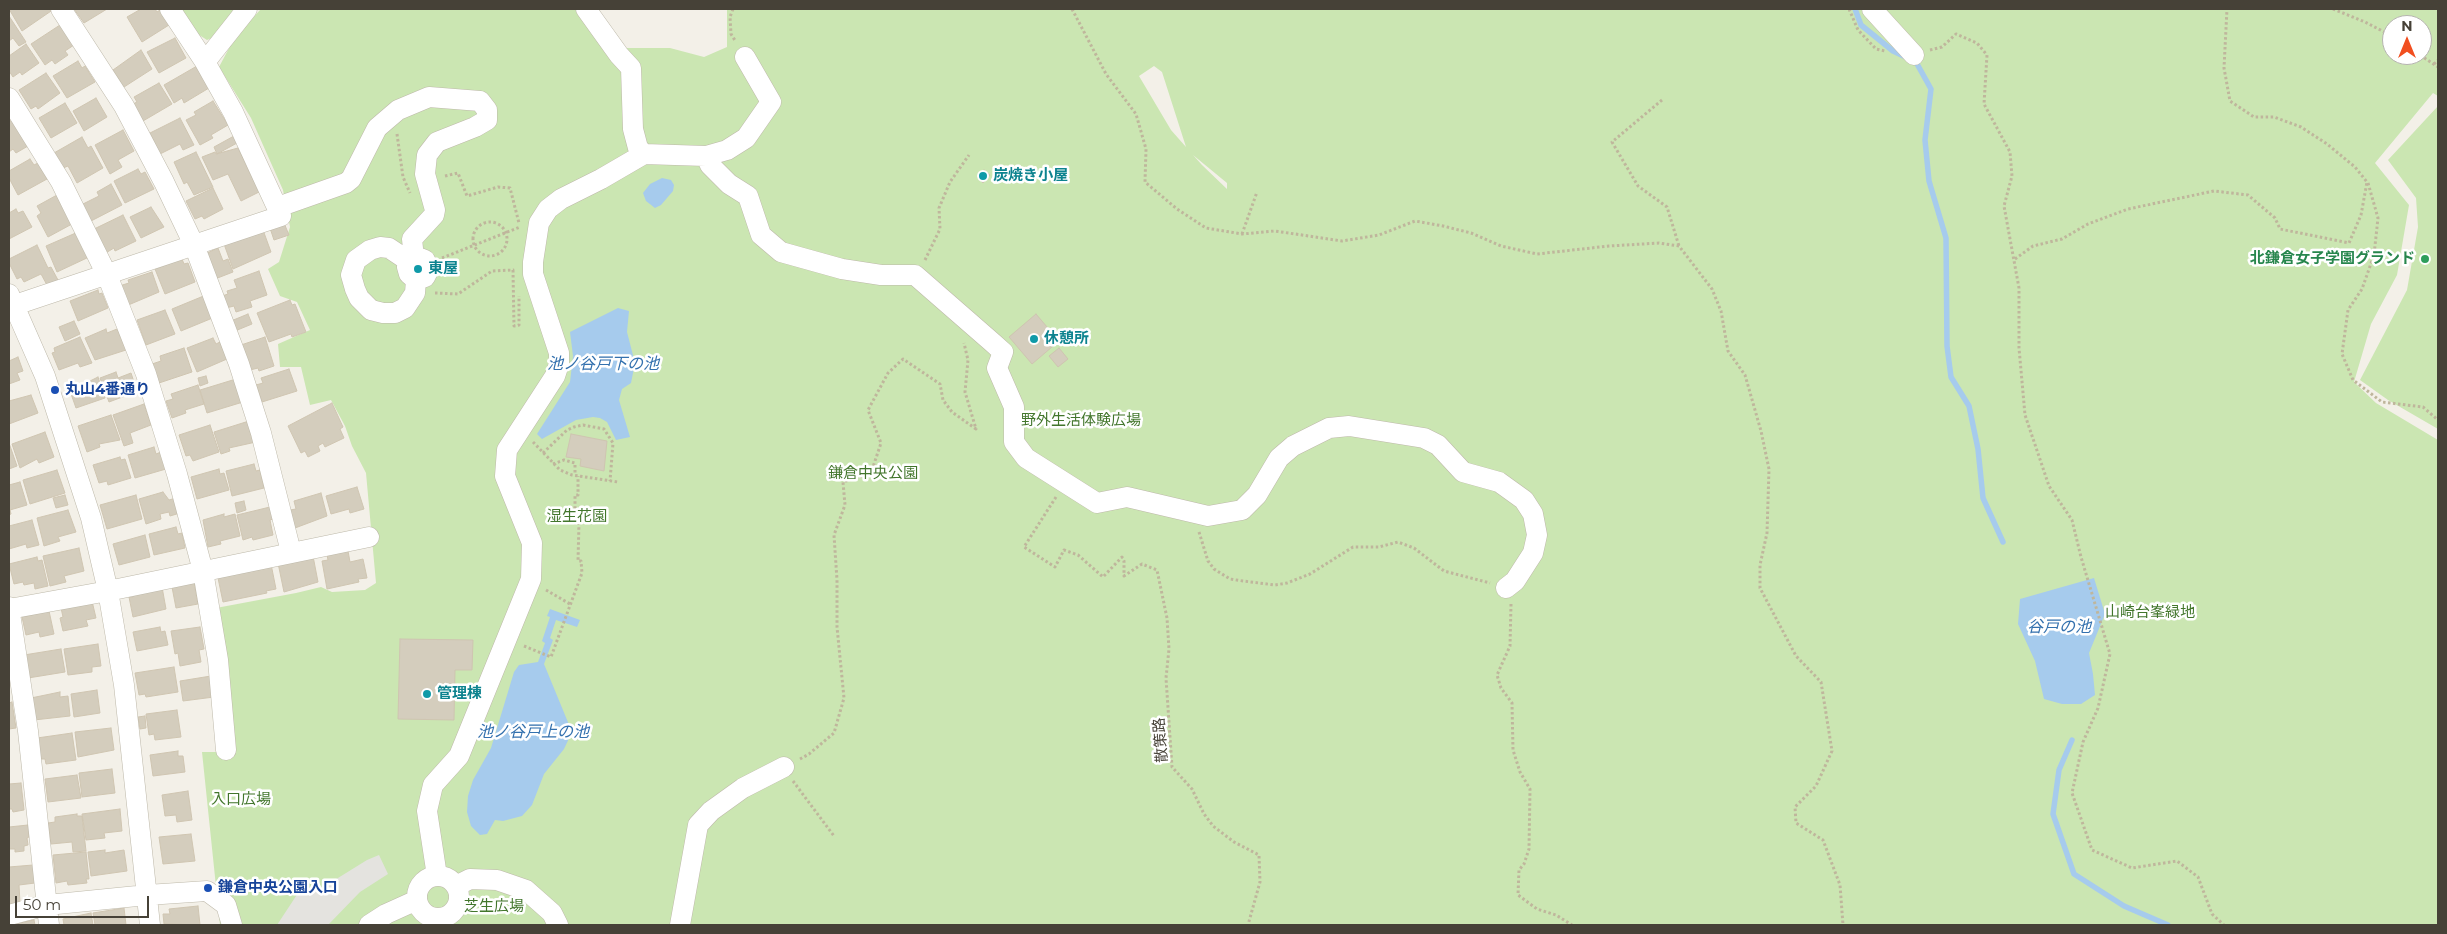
<!DOCTYPE html>
<html>
<head>
<meta charset="utf-8">
<style>
  body { margin:0 }
  #map { position:relative; width:2447px; height:934px; overflow:hidden; background:#f3f0e8; font-family:Montserrat,sans-serif }
  canvas { display:block }
  .frame { position:absolute; inset:0; border:10px solid #464137; pointer-events:none }
  .north { position:absolute; left:2382px; top:15px; width:50px; height:50px; box-sizing:border-box; background:#fff; border:1px solid #b5b3af; border-radius:50%; rotate:0deg; font-size:14px; font-weight:700; line-height:20px; text-align:center; color:#464137 }
  .north::after { content:''; display:block; margin:auto; width:18px; height:22px; background:#f14f20; clip-path:polygon(50% 0,100% 100%,50% 72%,0 100%) }
  .scale { position:absolute; left:15px; top:896px; width:134px; height:22px; box-sizing:border-box; border:2px solid #464137; border-top:0; padding-left:6px; font-size:15px; line-height:18px; white-space:nowrap; color:#464137; -webkit-text-stroke:4px #fff; paint-order:stroke }
</style>
</head>
<body>
<div id="map">
<canvas width="2447" height="934"></canvas>
<div class="frame"></div>
<div class="north">N</div>
<div class="scale">50 m</div>
</div>
<script>
const ctx = document.querySelector('canvas').getContext('2d');
ctx.lineJoin = 'round';
function fillPath(path, color) { ctx.fillStyle = color; ctx.fill(path, 'evenodd'); }
const shape = rows => new Path2D(rows.map(r => 'M' + r).join(''));
function trace(path, color, width, dash) { ctx.strokeStyle = color; ctx.lineWidth = width; ctx.lineCap = dash ? 'butt' : 'round'; ctx.setLineDash(dash || []); ctx.stroke(path); }
function label(font, color, halo, rows, align = 'center') {
  ctx.font = font + ' Montserrat,"Noto Sans JP",sans-serif'; ctx.lineWidth = 5; ctx.setLineDash([]); ctx.textBaseline = 'middle'; ctx.strokeStyle = halo; ctx.fillStyle = color; for (const [text, x, y, turn = 0] of rows) {
    ctx.save(); ctx.translate(x, y); ctx.rotate((+turn || 0) * Math.PI / 180); ctx.textAlign = isNaN(turn) ? turn : align; if (halo) ctx.strokeText(text, 0, 0); ctx.fillText(text, 0, 0); ctx.restore();
  }
}
const green = shape([
  [176,9,232,9,233,12,214,37,207,40,193,31],
  [261,9,580,9,608,56,627,48,670,48,704,57,727,47,727,9,2438,9,2438,96,2433,93,2375,163,2409,205,2397,275,2371,324,2354,382,2376,403,2438,440,2438,925,220,925,202,752,219,752,216,608,296,593,321,587,332,592,365,590,376,583,366,473,352,446,345,426,331,400,310,405,301,367,280,367,278,344,310,330,297,302,280,296,268,269,279,262,290,227,283,190,251,118,219,67,235,37],
  [2392,25,2422,25,2422,55,2392,55],
  [1154,66,1162,72,1186,147,1171,130,1139,76],
  [1193,155,1227,183,1227,189,1202,165],
  [2438,106,2438,429,2388,400,2360,380,2407,290,2418,227,2416,198,2388,160]
]);
const parking = shape([
  [379,855,388,874,360,892,328,925,277,925,302,887,317,891,367,860]
]);
const water = shape([
  [662,178,671,180,674,185,673,191,661,205,655,208,646,201,643,193,650,184],
  [618,308,629,311,627,332,635,363,631,383,622,389,619,400,630,437,616,440,607,422,600,418,593,417,576,420,542,439,537,434,570,382,573,356,570,332],
  [2094,578,2105,614,2089,653,2093,674,2095,695,2081,704,2062,704,2044,699,2035,661,2018,624,2020,599],
  [550,609,580,620,577,627,556,620,550,638,553,640,544,664,572,732,564,749,544,774,532,805,522,816,503,821,495,820,487,834,480,835,471,826,467,812,468,796,473,780,491,748,514,672,519,665,538,662,545,643,542,641,550,617,547,616]
]);
const stream = shape([
  [1855,9,1861,25,1893,51,1916,62,1931,89,1925,140,1929,181,1946,238,1947,346,1951,377,1969,406,1978,449,1983,498,2003,542],
  [2072,740,2059,770,2053,814,2074,874,2124,906,2168,925]
]);
const building = shape([
  [9,9,54,9,22,31,9,9],
  [74,9,107,9,84,23,74,9],
  [141,9,155,9,157,12,160,10,169,25,142,42,127,17,141,9],
  [9,16,26,42,19,46,13,38,9,41,9,16],
  [60,25,74,45,65,51,68,55,55,64,52,60,45,65,31,44,60,25],
  [175,38,186,58,159,73,147,52,175,38],
  [26,44,39,63,22,75,20,72,13,77,9,71,9,56,26,44],
  [141,50,152,69,124,87,113,70,141,50],
  [78,61,82,68,85,66,95,82,67,98,53,76,78,61],
  [197,66,209,88,184,103,182,98,174,103,164,85,197,66],
  [46,73,60,93,38,109,36,106,31,109,19,90,46,73],
  [159,83,172,104,143,121,133,104,137,102,134,97,159,83],
  [96,98,107,117,84,131,73,111,96,98],
  [213,101,228,125,211,135,213,138,200,145,186,120,196,115,194,112,213,101],
  [65,103,77,123,51,138,39,118,65,103],
  [180,118,194,145,183,150,180,144,160,154,150,133,180,118],
  [12,120,28,146,16,153,13,149,9,152,9,122,12,120],
  [123,130,134,151,118,160,122,167,110,174,95,145,123,130],
  [234,136,237,143,217,154,214,147,234,136],
  [82,137,88,148,91,146,103,168,77,183,68,166,63,168,54,153,82,137],
  [238,148,259,192,241,201,228,174,213,180,202,157,215,152,216,154,238,148],
  [196,152,213,187,194,195,187,182,184,184,174,162,196,152],
  [30,159,34,165,38,163,47,179,18,195,9,178,9,171,30,159],
  [138,169,141,174,145,172,154,189,125,203,114,181,138,169],
  [984,170,990,175,983,183,977,177,984,170],
  [111,184,122,205,91,221,81,205,99,196,97,192,111,184],
  [213,188,223,209,204,219,202,216,195,219,186,201,213,188],
  [57,195,72,224,48,237,37,216,41,213,37,206,57,195],
  [151,207,164,227,141,238,130,217,151,207],
  [16,209,18,213,23,211,32,227,9,239,9,213,16,209],
  [123,215,136,241,115,251,114,248,104,254,92,230,123,215],
  [284,223,289,235,274,240,270,228,284,223],
  [263,230,271,252,233,269,224,244,263,230],
  [78,232,89,257,57,272,46,246,78,232],
  [37,245,48,268,51,267,58,280,47,285,41,274,24,282,21,277,17,279,9,263,9,259,37,245],
  [218,248,223,261,228,259,233,272,215,279,205,254,218,248],
  [182,259,184,264,188,263,195,282,165,294,155,269,182,259],
  [259,271,267,295,250,301,252,307,236,312,234,306,226,308,222,296,228,294,227,291,237,288,234,280,259,271],
  [152,272,159,292,126,306,119,286,129,283,128,280,152,272],
  [98,290,99,294,102,293,108,308,78,321,70,301,98,290],
  [206,295,215,317,181,331,172,309,206,295],
  [290,300,292,305,295,304,306,332,292,337,291,334,269,342,257,313,290,300],
  [165,310,175,334,146,345,137,320,165,310],
  [248,314,252,324,235,331,231,321,248,314],
  [1036,314,1059,341,1032,364,1009,337,1036,314],
  [74,321,80,334,65,341,59,327,74,321],
  [106,329,107,333,117,329,126,350,95,360,85,338,106,329],
  [80,337,92,363,80,367,78,363,59,370,52,353,55,352,54,348,80,337],
  [265,337,274,366,259,371,258,368,250,370,241,345,265,337],
  [213,338,216,344,220,342,227,359,197,372,187,348,213,338],
  [184,348,192,372,159,383,152,364,161,361,160,356,184,348],
  [1059,348,1068,359,1058,367,1049,356,1059,348],
  [18,357,23,371,17,373,20,380,9,384,9,361,18,357],
  [289,369,297,391,262,402,256,385,263,383,261,378,289,369],
  [116,372,118,378,131,373,136,388,124,393,125,396,109,402,100,378,116,372],
  [206,376,208,383,200,386,198,378,206,376],
  [98,377,105,398,76,408,70,391,98,377],
  [236,379,243,402,207,413,200,390,236,379],
  [198,385,204,404,185,410,186,413,172,418,166,401,173,399,171,394,198,385],
  [31,395,38,413,9,424,9,401,31,395],
  [332,403,343,427,340,429,344,438,325,447,323,443,318,446,320,451,308,457,305,451,301,453,288,426,332,403],
  [144,404,151,425,130,433,133,443,124,446,113,415,144,404],
  [111,415,120,440,99,444,100,447,87,452,78,426,111,415],
  [249,421,256,442,229,448,230,451,221,454,214,432,249,421],
  [210,425,219,452,193,461,190,455,186,456,179,435,210,425],
  [45,432,54,457,39,463,37,459,20,468,12,444,45,432],
  [571,434,607,441,604,471,580,466,581,459,566,457,571,434],
  [9,443,17,466,9,469,9,443],
  [154,447,156,454,161,452,166,469,135,478,128,455,154,447],
  [120,457,121,460,125,459,131,478,108,485,107,481,99,483,93,465,120,457],
  [254,464,256,471,260,470,264,488,232,496,226,471,254,464],
  [219,469,220,474,224,473,229,490,197,499,191,477,219,469],
  [57,470,65,493,30,504,23,480,57,470],
  [20,482,27,505,10,510,11,514,9,515,9,485,20,482],
  [357,487,364,509,350,513,349,509,331,514,326,496,357,487],
  [163,492,169,500,176,498,180,513,170,516,169,512,160,514,161,519,146,524,139,499,163,492],
  [321,493,327,516,295,528,290,510,296,509,294,501,321,493],
  [65,495,68,505,56,508,53,498,65,495],
  [136,495,142,519,107,529,100,505,136,495],
  [244,501,246,510,237,513,235,503,244,501],
  [270,507,273,519,270,520,273,535,253,540,252,537,243,540,237,515,270,507],
  [68,510,76,532,58,537,60,541,44,546,37,518,68,510],
  [224,514,224,517,235,514,240,536,220,541,221,544,208,547,203,520,224,514],
  [32,520,39,545,27,548,26,544,9,549,9,526,32,520],
  [176,527,178,534,182,533,185,548,154,555,149,534,176,527],
  [145,535,150,557,119,565,113,544,145,535],
  [79,548,84,571,64,576,66,582,50,586,43,556,79,548],
  [348,551,350,562,363,559,367,578,358,579,359,582,327,589,322,561,328,560,327,555,348,551],
  [313,556,318,582,284,592,278,563,313,556],
  [37,557,38,561,42,560,48,586,35,589,34,583,24,585,23,582,14,584,9,564,37,557],
  [271,564,276,589,266,591,267,593,223,602,218,578,271,564],
  [194,582,198,604,176,608,172,587,194,582],
  [162,587,166,609,133,617,129,597,133,597,133,592,162,587],
  [92,601,96,618,86,620,88,626,63,631,60,618,63,617,61,608,92,601],
  [49,611,54,634,40,637,39,632,26,635,22,617,49,611],
  [160,627,161,632,165,631,168,645,137,651,133,632,160,627],
  [200,627,204,649,199,650,201,662,180,666,178,653,175,654,171,631,200,627],
  [400,639,473,640,472,670,455,670,454,720,398,719,400,639],
  [98,644,101,666,92,667,92,672,68,675,64,649,98,644],
  [61,649,65,672,28,678,24,655,61,649],
  [174,667,178,692,146,697,145,694,139,695,135,673,174,667],
  [211,676,214,697,183,701,180,681,211,676],
  [97,690,100,713,74,717,71,694,97,690],
  [60,692,60,697,68,696,70,716,34,720,31,698,60,692],
  [12,702,16,728,9,729,9,703,12,702],
  [177,710,181,737,155,740,154,734,149,735,146,714,177,710],
  [145,716,146,728,140,729,138,717,145,716],
  [111,728,114,750,78,757,75,732,111,728],
  [72,733,76,760,46,764,45,759,40,759,37,738,72,733],
  [178,751,178,756,183,756,185,772,153,776,150,755,178,751],
  [112,769,115,793,82,797,79,773,112,769],
  [77,775,81,798,48,802,45,779,77,775],
  [21,783,24,810,13,812,12,809,9,809,9,784,21,783],
  [188,791,192,820,177,822,176,815,165,816,162,795,188,791],
  [120,809,122,831,104,833,105,838,86,840,82,814,120,809],
  [77,814,77,816,82,816,86,851,73,852,72,842,51,844,48,823,55,822,55,817,77,814],
  [28,825,29,837,27,838,28,845,24,846,24,851,15,852,15,849,9,849,9,827,28,825],
  [191,834,195,861,163,864,159,837,191,834],
  [105,850,105,853,124,850,127,871,91,876,88,852,105,850],
  [86,852,89,879,86,879,87,883,68,885,67,881,56,883,53,855,86,852],
  [33,865,35,883,19,885,20,903,9,904,9,867,33,865],
  [198,906,200,925,164,924,163,914,170,914,169,909,198,906],
  [124,908,126,925,95,925,93,913,124,908],
  [91,913,93,925,64,925,63,919,91,913],
  [34,920,35,925,11,925,34,920]
]);
const path = shape([
  [733,9,730,17,731,34,736,42],
  [1072,9,1106,74,1136,114,1146,149,1145,182,1177,209,1206,228,1242,234,1275,231,1342,241,1379,235,1415,221,1443,226,1471,233,1501,246,1537,254,1609,246,1659,243,1679,246,1712,289,1721,311,1728,351,1745,375,1761,431,1769,469,1767,533,1760,565,1760,588,1796,656,1821,682,1832,751,1816,786,1795,807,1796,823,1823,840,1840,885,1843,925],
  [1849,9,1858,30,1876,49,1885,51],
  [2333,9,2365,22,2392,36],
  [1930,50,1942,47,1956,34,1977,43,1987,55,1984,104,2010,152,2012,176,2004,206,2019,288,2019,348,2025,415,2049,486,2072,520,2081,557,2110,654,2098,708,2083,742,2072,793,2092,850,2132,868,2177,861,2198,877,2212,914,2224,925],
  [2420,55,2438,67],
  [2434,64,2438,60],
  [1662,100,1612,142,1638,186,1667,207,1679,246],
  [397,134,403,177,410,193],
  [445,176,458,173,467,196,498,187,510,188,519,223],
  [2368,183,2378,218,2374,255,2362,289,2348,310,2342,354,2353,380,2382,402,2423,407,2438,420],
  '473 239a17 17 0 1 1 34 0a17 17 0 1 1-34 0Z',
  [1242,234,1257,192],
  [442,258,520,227],
  [2015,259,2033,246,2062,239,2088,224,2128,209,2214,191,2248,195,2275,218,2280,229,2349,243,2361,215,2367,182,2355,167,2327,144,2301,127,2274,117,2254,117,2230,101,2224,68,2227,9],
  [925,260,940,229,939,208,950,182,969,155],
  [435,293,458,294,492,271,513,270,514,326,519,325,519,296],
  [533,442,560,470,572,475,618,482],
  [543,453,567,430,574,427,583,425,604,429,613,443,610,481],
  [553,464,564,460,575,463,575,475],
  [1056,497,1024,547,1055,567,1064,550,1078,555,1103,577,1122,557,1124,561,1124,576,1142,564,1157,570,1167,618,1169,649,1166,678,1172,767,1192,789,1204,814,1213,826,1234,842,1259,855,1260,882,1248,925],
  [1199,532,1208,561,1214,569,1230,579,1243,581,1275,585,1287,583,1310,574,1353,547,1379,547,1398,542,1414,548,1444,571,1490,583],
  [546,590,570,604],
  [1511,604,1510,646,1497,675,1501,688,1512,703,1513,750,1520,772,1530,789,1529,849,1524,864,1519,870,1518,895,1537,909,1556,915,1572,925],
  [524,646,551,657,582,573,581,561,578,561,579,523,575,523,575,495,578,495,578,476],
  [800,759,809,754,834,733,844,698,837,627,837,580,834,535,845,505,843,482,871,473,881,443,868,410,888,373,903,359,940,384,943,400,952,412,976,429,965,392,968,360,964,343],
  [793,781,834,836],
  [446,916,447,925]
]);
const minor = shape([
  [61,9,124,106,164,182,194,245,239,364,261,433,291,552],
  [586,9,619,55,631,68,633,129,638,148,644,154],
  [1872,9,1914,55],
  [205,62,247,9],
  [9,98,61,182,107,275,146,374,177,474,203,571,218,660,226,750],
  [706,156,710,165,729,184,748,196,761,235,781,252,842,269,881,275,915,275,993,343,1003,352,997,368,1014,407,1014,442,1026,458,1097,503,1127,497,1208,516,1242,510,1257,495,1279,458,1293,446,1329,428,1349,426,1424,438,1438,445,1463,472,1499,482,1524,500,1533,514,1537,535,1533,553,1515,581,1506,588],
  [278,207,346,183,351,179,377,128,398,110,429,97,480,101,487,110,487,120,475,127,437,142,427,155,425,174,435,210,434,215,412,239,414,258],
  [410,262,389,248,380,247,370,250,356,260,351,275,355,289,359,298,371,310,383,313,395,313,405,308,415,293,416,280,409,274,407,267,414,258,420,258,425,260,429,269,425,277,416,280],
  [9,294,45,376,91,518,108,591,124,685,150,925],
  [9,307,281,216,233,112,205,62,170,9],
  [9,607,28,731,49,925],
  [9,609,108,591,369,537],
  [437,876,427,811,433,785,459,756,531,579,532,543,505,476,507,450,555,376,559,364,559,353,533,274,533,262,539,223,548,209,561,199,601,179,644,154,706,156,727,150,746,138,771,102,745,57],
  '417 897a21 21 0 1 1 42 0a21 21 0 1 1-42 0Z',
  [456,886,470,879,497,880,526,890,552,913,558,925],
  [9,915,47,905,147,895,207,891,226,905,232,925],
  [369,925,386,914,417,900],
  [680,925,698,825,711,811,743,788,784,767]
]);
const markers = [
  [983,176,5,"#0f9aa8"],
  [2425,259,5,"#2e9e5b"],
  [418,269,5,"#0f9aa8"],
  [1034,339,5,"#0f9aa8"],
  [55,390,5,"#1a4fb4"],
  [427,694,5,"#0f9aa8"],
  [208,888,5,"#1a4fb4"]
];
const cultureNames = [
  ["炭焼き小屋",993,176],
  ["東屋",428,269],
  ["休憩所",1044,339],
  ["管理棟",437,694]
];
const leisureNames = [
  ["北鎌倉女子学園グランド",2415,259]
];
const transitNames = [
  ["丸山4番通り",65,390],
  ["鎌倉中央公園入口",218,888]
];
const parkNames = [
  ["野外生活体験広場",1081,421],
  ["鎌倉中央公園",873,474],
  ["湿生花園",577,517],
  ["山崎台峯緑地",2150,613],
  ["入口広場",241,800],
  ["芝生広場",494,907]
];
const streetNames = [
  ["散策路",1161,740,-94]
];
const waterNames = [
  ["池ノ谷戸下の池",603,364],
  ["谷戸の池",2059,627],
  ["池ノ谷戸上の池",533,732]
];
fillPath(green, '#cbe6b2');
fillPath(parking, '#e4e3df');
fillPath(water, '#a6cbed');
trace(stream, '#a6cbed', 5.5);
fillPath(building, '#d4cdbd');
trace(building, '#cfc5b1', 1);
trace(minor, '#beb9aa', 21);
trace(path, '#bfb69c', 3, [2.5, 2.5]);
trace(minor, '#fff', 20);
for (const [x, y, r, color] of markers) { const dot = new Path2D(); dot.arc(x, y, r, 0, 2 * Math.PI); ctx.fillStyle = color; ctx.fill(dot); trace(dot, '#fff', 2); }
label('bold 15px', '#0d838f', '#fff', cultureNames, 'left');
label('bold 15px', '#27864d', '#fff', leisureNames, 'right');
label('bold 15px', '#164399', '#fff', transitNames, 'left');
label('15px', '#42762c', '#fff', parkNames);
label('15px', '#464137', '#fff', streetNames);
label('italic 16px', '#3471ae', '#fff', waterNames);
</script>
</body>
</html>
